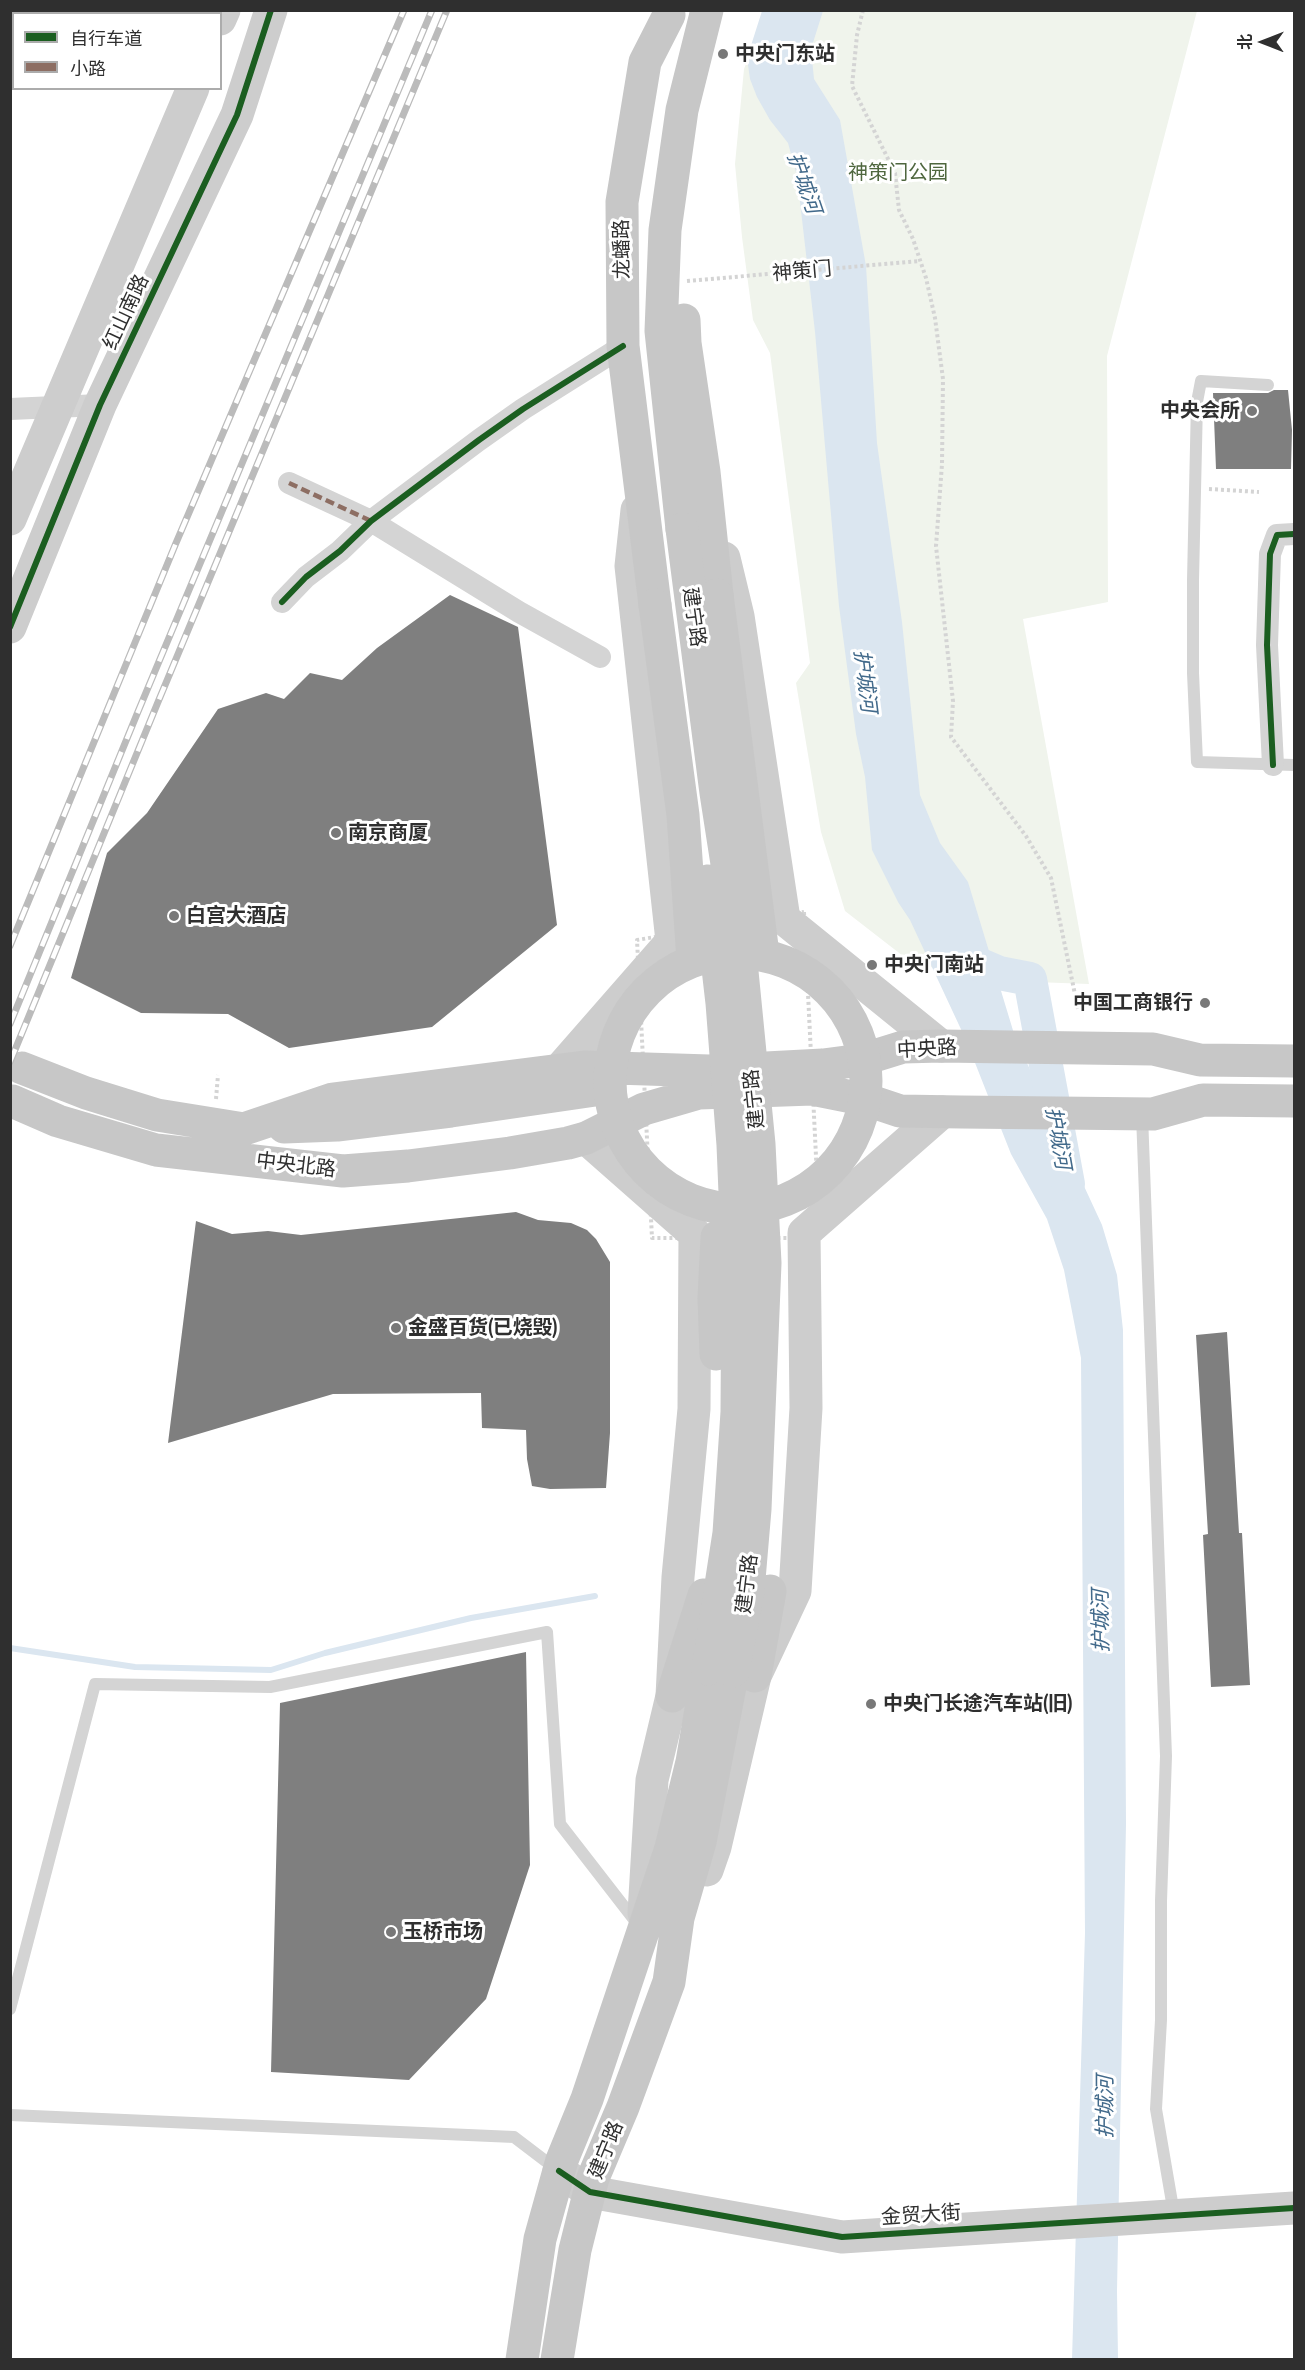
<!DOCTYPE html>
<html>
<head>
<meta charset="utf-8">
<style>
  body { margin:0 }
  #map { position:relative; width:1305px; height:2370px; overflow:hidden; background:#fff; font-family:"Asap Condensed","Noto Sans SC",sans-serif }
  canvas { display:block }
  .frame { position:absolute; inset:0; border:12px solid #2f2f2f; pointer-events:none }
  .legend { position:absolute; left:12px; top:12px; width:210px; height:78px; box-sizing:border-box; background:#fff; border:2px solid #acacac; margin:0; padding:8px 10px; list-style:none; font-size:18px; color:#2f2f2f }
  .legend li { display:flex; align-items:center; gap:12px; height:30px }
  .legend b { width:30px; border:2px solid #acacac }
  .north { position:absolute; left:1233px; top:12px; width:60px; height:60px; -webkit-text-stroke:4px #fff; paint-order:stroke; rotate:270deg; font-size:16px; font-weight:700; line-height:24px; text-align:center; color:#2f2f2f }
  .north::after { content:''; display:block; margin:auto; width:21px; height:27px; background:#2f2f2f; clip-path:polygon(50% 0,100% 100%,50% 72%,0 100%) }
</style>
</head>
<body>
<div id="map">
<canvas width="1305" height="2370"></canvas>
<div class="frame"></div>
<ul class="legend">
<li><b style="height:8px;background:#1b5e20"></b>自行车道</li>
<li><b style="height:8px;background:#8d6e63"></b>小路</li>
</ul>
<div class="north">北</div>
</div>
<script>
const ctx = document.querySelector('canvas').getContext('2d');
ctx.lineJoin = 'round';
function fillPath(path, color) { ctx.fillStyle = color; ctx.fill(path, 'evenodd'); }
const shape = rows => new Path2D(rows.map(r => 'M' + r).join(''));
function trace(path, color, width, dash) { ctx.strokeStyle = color; ctx.lineWidth = width; ctx.lineCap = dash ? 'butt' : 'round'; ctx.setLineDash(dash || []); ctx.stroke(path); }
function label(font, color, halo, rows, align = 'center') {
  ctx.font = font + ' "Asap Condensed","Noto Sans SC",sans-serif'; ctx.lineWidth = 6; ctx.setLineDash([]); ctx.textBaseline = 'middle'; ctx.strokeStyle = halo; ctx.fillStyle = color; for (const [text, x, y, turn = 0] of rows) {
    ctx.save(); ctx.translate(x, y); ctx.rotate((+turn || 0) * Math.PI / 180); ctx.textAlign = isNaN(turn) ? turn : align; if (halo) ctx.strokeText(text, 0, 0); ctx.fillText(text, 0, 0); ctx.restore();
  }
}
const green = shape([
  [766,11,1197,11,1107,356,1108,602,1023,619,1089,984,1035,982,1025,989,1014,981,981,980,941,971,903,956,845,911,821,832,796,683,810,663,770,353,753,320,742,237,735,164,744,69]
]);
const water = shape([
  [762,11,823,11,811,49,814,79,840,120,866,266,877,443,902,622,920,795,940,843,968,882,1015,1037,1102,1225,1117,1275,1123,1330,1126,1824,1117,2291,1118,2359,1072,2359,1085,1933,1081,1358,1064,1270,1047,1219,1011,1154,966,1040,910,920,898,902,872,850,865,777,856,734,839,606,815,332,797,176,788,143,770,120,757,97,750,79,747,58]
]);
const stream = shape([
  [10,1648,135,1667,271,1670,325,1653,471,1618,595,1596]
]);
const river = shape([
  [952,953,999,973,1030,979,1068,1184]
]);
const building = shape([
  [1274,390,1288,390,1292,430,1291,469,1216,469,1213,393,1268,393],
  [450,595,518,627,557,925,432,1027,289,1048,228,1014,141,1013,71,978,107,853,147,813,218,709,266,693,284,699,310,673,342,680,377,648],
  [516,1212,538,1220,571,1223,587,1230,596,1239,610,1262,610,1433,606,1488,550,1489,532,1486,527,1459,526,1430,482,1428,481,1393,333,1394,168,1443,196,1221,232,1234,268,1231,301,1235],
  [1227,1332,1239,1533,1242,1533,1250,1685,1211,1687,1203,1535,1208,1534,1196,1335],
  [526,1652,530,1865,486,1999,409,2080,271,2072,280,1703]
]);
const path = shape([
  [863,10,857,35,852,86,895,173,899,210,913,239,926,278,935,318,943,379,942,464,936,546,953,701,951,737,1026,836,1051,878,1078,1009],
  [687,281,920,261],
  [1209,489,1259,492],
  [804,912,820,1238,652,1238,637,940,804,912],
  [216,1099,218,1075]
]);
const lane = shape([
  [1268,385,1201,381,1197,402,1193,580,1193,673,1197,762,1294,765],
  [1142,1115,1166,1756,1161,1901,1161,2020,1156,2109,1174,2214],
  [10,2009,95,1684,270,1687,547,1632,560,1824,636,1922],
  [10,2115,514,2137,556,2169]
]);
const street = shape([
  [10,409,100,405],
  [289,483,371,521,519,612,600,657],
  [282,602,306,577,340,551,371,521,479,440,523,409,623,346],
  [1273,765,1267,645,1270,554,1277,535,1294,534]
]);
const secondary = shape([
  [220,19,224,10],
  [10,519,193,88],
  [724,558,738,616,784,919,941,1046],
  [10,627,100,405,237,115,271,10],
  [560,1069,672,941,631,566,637,510],
  [586,1138,695,1234,694,1409,678,1577,672,1696,652,1780,644,1913],
  [707,1870,715,1847,755,1676,795,1591,806,1408,804,1233,942,1112],
  [559,2171,590,2192,842,2237,1294,2208]
]);
const primary = shape([
  [684,320,685,343,704,472,717,595],
  [682,529,661,331,665,230,682,110,707,10],
  [655,605,623,346,622,202,645,62,669,15],
  [22,1068,86,1093,157,1115,244,1129,333,1099,584,1067,709,1071,823,1065,861,1060,903,1047,941,1046,1153,1049,1200,1060,1294,1061],
  [12,1101,58,1121,156,1150,343,1171,408,1166,510,1153,568,1143,586,1138,644,1109,699,1093,812,1089,867,1100,900,1111,961,1112,1153,1114,1203,1100,1294,1101],
  [284,1127,337,1125,451,1111,609,1088],
  [755,1676,770,1591],
  [672,1696,704,1595],
  [522,2360,540,2239,562,2160,587,2099,671,1848,692,1762,708,1669],
  [557,2360,575,2250,593,2178,623,2107,669,1982,678,1918,700,1842,733,1671]
]);
const rail = shape([
  [10,946,176,543,404,10],
  [10,1024,137,714,432,10],
  [10,1062,158,702,447,10]
]);
const primaryBridge = shape([
  [682,529,716,793,739,941,759,1144,765,1263,755,1509,748,1591,733,1671],
  [717,595,763,954],
  [655,605,683,815,693,960],
  [708,881,722,1003,733,1145,738,1264,737,1412,729,1533,708,1669],
  '610 1081a128 128 0 1 1 256 0a128 128 0 1 1-256 0Z',
  [716,1354,714,1298,717,1237]
]);
const quiet = shape([
  [289,483,371,521]
]);
const cycleway = shape([
  [282,602,306,577,340,551,371,521,479,440,523,409,623,346],
  [10,627,100,405,237,115,271,10],
  [1273,765,1267,645,1270,554,1277,535,1294,534],
  [559,2171,590,2192,842,2237,1294,2208]
]);
const markers = [
  [723,54,6,"#787878"],
  [1252,411,6,"#787878"],
  [336,833,6,"#787878"],
  [174,916,6,"#787878"],
  [872,965,6,"#787878"],
  [1205,1003,6,"#787878"],
  [396,1328,6,"#787878"],
  [871,1704,6,"#787878"],
  [391,1932,6,"#787878"]
];
const poiNames = [
  ["中央门东站",735,54],
  ["中央会所",1240,411,"right"],
  ["南京商厦",348,833],
  ["白宫大酒店",186,916],
  ["中央门南站",884,965],
  ["中国工商银行",1193,1003,"right"],
  ["金盛百货(已烧毁)",408,1328],
  ["中央门长途汽车站(旧)",883,1704],
  ["玉桥市场",403,1932]
];
const parkNames = [
  ["神策门公园",898,173]
];
const streetNames = [
  ["龙蟠路",622,249,-91],
  ["神策门",802,271,-5],
  ["红山南路",126,312,-65],
  ["建宁路",694,617,82],
  ["中央路",927,1049,-3],
  ["建宁路",754,1099,-96],
  ["中央北路",296,1165,7],
  ["建宁路",747,1584,-83],
  ["建宁路",606,2150,-68],
  ["金贸大街",921,2215,-4]
];
const waterNames = [
  ["护城河",804,183,71],
  ["护城河",865,681,83],
  ["护城河",1058,1138,80],
  ["护城河",1101,1621,-91],
  ["护城河",1105,2107,-90]
];
fillPath(green, '#f0f4ec');
fillPath(water, '#dbe6f0');
trace(stream, '#dbe6f0', 6);
trace(river, '#dbe6f0', 34);
fillPath(building, '#7f7f7f');
trace(path, '#d4d4d4', 4, [3, 3]);
trace(lane, '#d4d4d4', 12);
trace(street, '#d4d4d4', 22);
trace(secondary, '#cdcdcd', 33);
trace(primary, '#c7c7c7', 33);
trace(rail, '#bbb', 7);
trace(rail, '#fff', 4.5, [14]);
trace(primaryBridge, '#c7c7c7', 33);
trace(quiet, '#8d6e63', 4.5, [9, 4.5]);
trace(cycleway, '#1b5e20', 6);
for (const [x, y, r, color] of markers) { const dot = new Path2D(); dot.arc(x, y, r, 0, 2 * Math.PI); ctx.fillStyle = color; ctx.fill(dot); trace(dot, '#fff', 2); }
label('bold 20px', '#2f2f2f', '#fff', poiNames, 'left');
label('20px', '#4f673f', '#fff', parkNames);
label('20px', '#2f2f2f', '#fff', streetNames);
label('italic 21px', '#426a8b', '#fff', waterNames);
</script>
</body>
</html>
